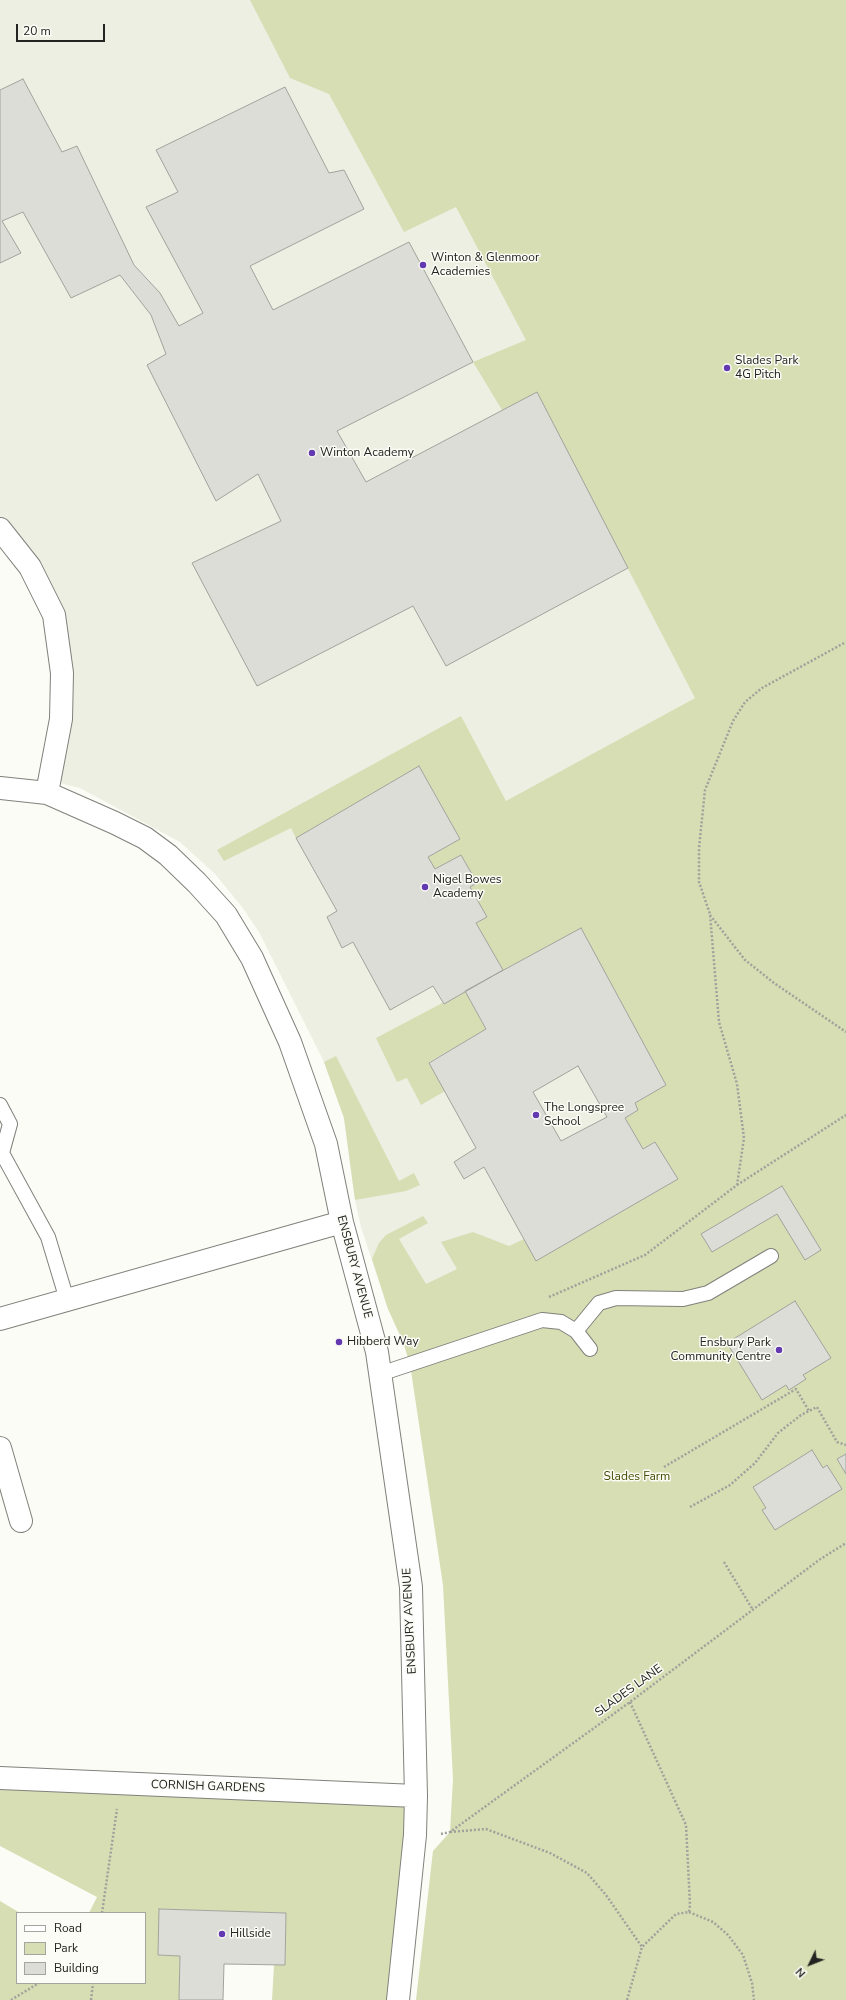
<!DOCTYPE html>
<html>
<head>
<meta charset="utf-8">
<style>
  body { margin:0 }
  #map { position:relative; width:846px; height:2000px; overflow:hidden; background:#fbfcf5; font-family:"Nunito Sans",sans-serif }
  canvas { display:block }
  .legend { position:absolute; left:16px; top:1912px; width:130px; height:72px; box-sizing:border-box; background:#fbfcf5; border:1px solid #a5a5a0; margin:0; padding:5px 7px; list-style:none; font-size:12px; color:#232321 }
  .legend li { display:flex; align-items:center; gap:8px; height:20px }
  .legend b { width:20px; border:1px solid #a5a5a0 }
  .north { position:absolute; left:790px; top:1944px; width:40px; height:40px; -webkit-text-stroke:3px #fbfcf5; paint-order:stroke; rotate:227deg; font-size:11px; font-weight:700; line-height:16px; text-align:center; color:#232321 }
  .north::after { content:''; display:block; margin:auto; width:14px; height:18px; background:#232321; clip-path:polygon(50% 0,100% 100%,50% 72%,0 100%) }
  .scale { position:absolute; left:16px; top:24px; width:89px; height:18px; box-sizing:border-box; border:2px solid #232321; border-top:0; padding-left:5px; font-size:12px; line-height:14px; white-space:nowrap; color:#232321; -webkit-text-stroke:3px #fbfcf5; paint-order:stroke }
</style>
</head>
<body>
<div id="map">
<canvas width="846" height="2000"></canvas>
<ul class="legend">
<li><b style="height:5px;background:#fff"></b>Road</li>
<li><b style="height:11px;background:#d7deb4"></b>Park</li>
<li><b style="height:11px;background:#dcddd7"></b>Building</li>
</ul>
<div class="north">N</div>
<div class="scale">20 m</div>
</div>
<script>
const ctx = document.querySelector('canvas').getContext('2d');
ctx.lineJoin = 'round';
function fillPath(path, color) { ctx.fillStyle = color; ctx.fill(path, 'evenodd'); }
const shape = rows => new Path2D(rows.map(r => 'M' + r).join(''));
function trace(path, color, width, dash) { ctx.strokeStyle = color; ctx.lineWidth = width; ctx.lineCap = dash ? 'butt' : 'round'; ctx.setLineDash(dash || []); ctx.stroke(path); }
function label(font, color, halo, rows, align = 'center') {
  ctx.font = font + ' "Nunito Sans",sans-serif'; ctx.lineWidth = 3; ctx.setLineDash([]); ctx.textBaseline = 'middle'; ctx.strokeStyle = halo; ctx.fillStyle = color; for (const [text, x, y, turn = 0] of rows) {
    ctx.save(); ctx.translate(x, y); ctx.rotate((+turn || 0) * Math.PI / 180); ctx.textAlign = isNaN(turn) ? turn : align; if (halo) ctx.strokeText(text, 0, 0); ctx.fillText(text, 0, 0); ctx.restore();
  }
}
const built = shape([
  [0,0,846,0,726,681,515,797,722,1170,400,1334,388,1309,361,1227,355,1200,344,1118,324,1062,259,932,242,907,215,874,180,842,80,788,48,780,54,615,0,529]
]);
const green = shape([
  [250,0,846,0,846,2000,416,2000,433,1851,450,1832,453,1779,443,1585,410,1364,403,1342,388,1309,372,1259,379,1243,386,1235,423,1216,428,1223,399,1239,426,1284,457,1269,441,1242,473,1232,509,1246,524,1239,536,1261,678,1179,654,1142,643,1149,625,1118,638,1110,635,1103,666,1085,581,928,503,970,476,923,487,917,470,887,477,883,461,855,435,869,428,857,460,839,419,766,296,838,291,828,224,861,217,850,461,716,506,801,695,698,537,393,502,410,473,362,526,340,456,207,404,232,329,94,290,78],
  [465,991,486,1029,429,1062,445,1091,421,1105,407,1078,397,1082,376,1038],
  [336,1056,399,1181,414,1173,420,1185,406,1191,355,1200,344,1118,324,1062],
  [0,1778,416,1796,398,2000,272,2000,274,1965,285,1965,286,1913,160,1909,158,1955,180,1956,179,2000,0,2000,0,1901,20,1913,17,1913,17,1983,145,1983,145,1913,89,1913,97,1897,0,1846]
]);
const building = shape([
  [23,79,62,152,77,146,134,265,160,293,179,326,203,313,146,207,178,192,156,150,285,87,329,173,344,170,364,209,250,266,273,310,409,242,473,362,337,431,366,482,537,392,628,568,446,666,413,606,257,686,192,563,281,521,258,474,216,501,147,365,166,354,151,315,120,275,71,298,23,212,2,221,21,253,0,263,0,90,23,79],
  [419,766,460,839,428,857,435,869,461,855,477,883,470,887,487,917,476,923,503,970,444,1004,433,986,390,1010,353,942,342,948,327,917,337,911,296,838,419,766],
  [581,928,666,1085,635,1103,638,1110,625,1118,643,1149,655,1142,678,1179,536,1261,484,1167,464,1179,454,1162,476,1148,429,1063,486,1029,465,991,581,928],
  [578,1066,607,1117,561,1141,533,1092,578,1066],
  [782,1186,821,1250,805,1260,777,1214,712,1252,701,1234,782,1186],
  [795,1301,831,1358,803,1375,806,1379,789,1390,786,1385,762,1400,727,1343,795,1301],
  [812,1450,823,1468,827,1465,842,1489,775,1530,762,1510,766,1508,753,1487,812,1450],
  [846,1454,846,1474,837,1459,846,1454],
  [159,1909,286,1913,285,1965,224,1964,223,2000,179,2000,180,1956,158,1955,159,1909]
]);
const path = shape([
  [710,915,745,960,774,983,846,1032],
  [737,1185,846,1115],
  [549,1297,645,1255,737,1185,744,1138,737,1084,719,1022,710,914,699,882,699,848,705,790,733,721,745,702,762,688,846,642],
  [664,1467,796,1389,809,1411],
  [690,1507,730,1485,755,1463,778,1433,801,1415,817,1407,837,1442,846,1445],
  [724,1562,753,1610],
  [630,1702,686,1825,690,1905,689,1912,676,1914,642,1947],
  [450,1832,486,1829,550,1853,587,1873,606,1895,642,1947,627,2000],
  [441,1834,450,1832,630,1702,819,1560,846,1543],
  [689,1912,713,1922,728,1935,743,1955,752,1983,754,2000],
  [102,1913,117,1809],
  [11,2000,39,1983],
  [91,2000,93,1983]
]);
const lane = shape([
  [0,1105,10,1124,2,1153,48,1237,67,1300],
  [576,1331,599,1303,616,1298,683,1299,708,1293,771,1256],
  [380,1374,542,1320,561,1322,576,1331,590,1349]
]);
const street = shape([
  [0,529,30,567,54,615,62,673,61,719,47,793],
  [0,788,47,793,115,823,145,838,168,855,197,883,226,915,252,958,290,1042,326,1144,342,1222,377,1352,411,1587,416,1796,415,1835,398,2000],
  [0,1319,342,1222],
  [0,1448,21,1521],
  [0,1778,416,1796]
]);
const markers = [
  [423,265,4,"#6339b1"],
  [727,368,4,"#6339b1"],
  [312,453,4,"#6339b1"],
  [425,887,4,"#6339b1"],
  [536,1115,4,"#6339b1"],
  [339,1342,4,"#6339b1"],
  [779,1350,4,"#6339b1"],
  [222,1934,4,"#6339b1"]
];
const poiNames = [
  ["Winton & Glenmoor",431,258],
  ["Academies",431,272],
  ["Slades Park",735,361],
  ["4G Pitch",735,375],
  ["Winton Academy",320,453],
  ["Nigel Bowes",433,880],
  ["Academy",433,894],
  ["The Longspree",544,1108],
  ["School",544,1122],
  ["Hibberd Way",347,1342],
  ["Ensbury Park",771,1343,"right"],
  ["Community Centre",771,1357,"right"],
  ["Hillside",230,1934]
];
const streetNames = [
  ["ENSBURY AVENUE",354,1267,75],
  ["ENSBURY AVENUE",410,1621,-93],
  ["SLADES LANE",629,1691,-36],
  ["CORNISH GARDENS",208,1787,2]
];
const parkNames = [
  ["Slades Farm",637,1477]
];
fillPath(built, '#edefe2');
fillPath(green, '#d7deb4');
fillPath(building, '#dcddd7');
trace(building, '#a2a39d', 1);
trace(lane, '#80817c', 16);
trace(street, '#80817c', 24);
trace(path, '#a1a19c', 2.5, [2, 2]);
trace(lane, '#fff', 14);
trace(street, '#fff', 22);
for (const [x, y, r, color] of markers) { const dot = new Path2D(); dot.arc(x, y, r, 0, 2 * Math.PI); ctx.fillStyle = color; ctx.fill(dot); trace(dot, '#fbfcf5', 1.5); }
label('12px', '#232321', '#fbfcf5', poiNames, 'left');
label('12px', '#232321', '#fbfcf5', streetNames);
label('12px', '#464c03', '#fbfcf5', parkNames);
</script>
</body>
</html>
